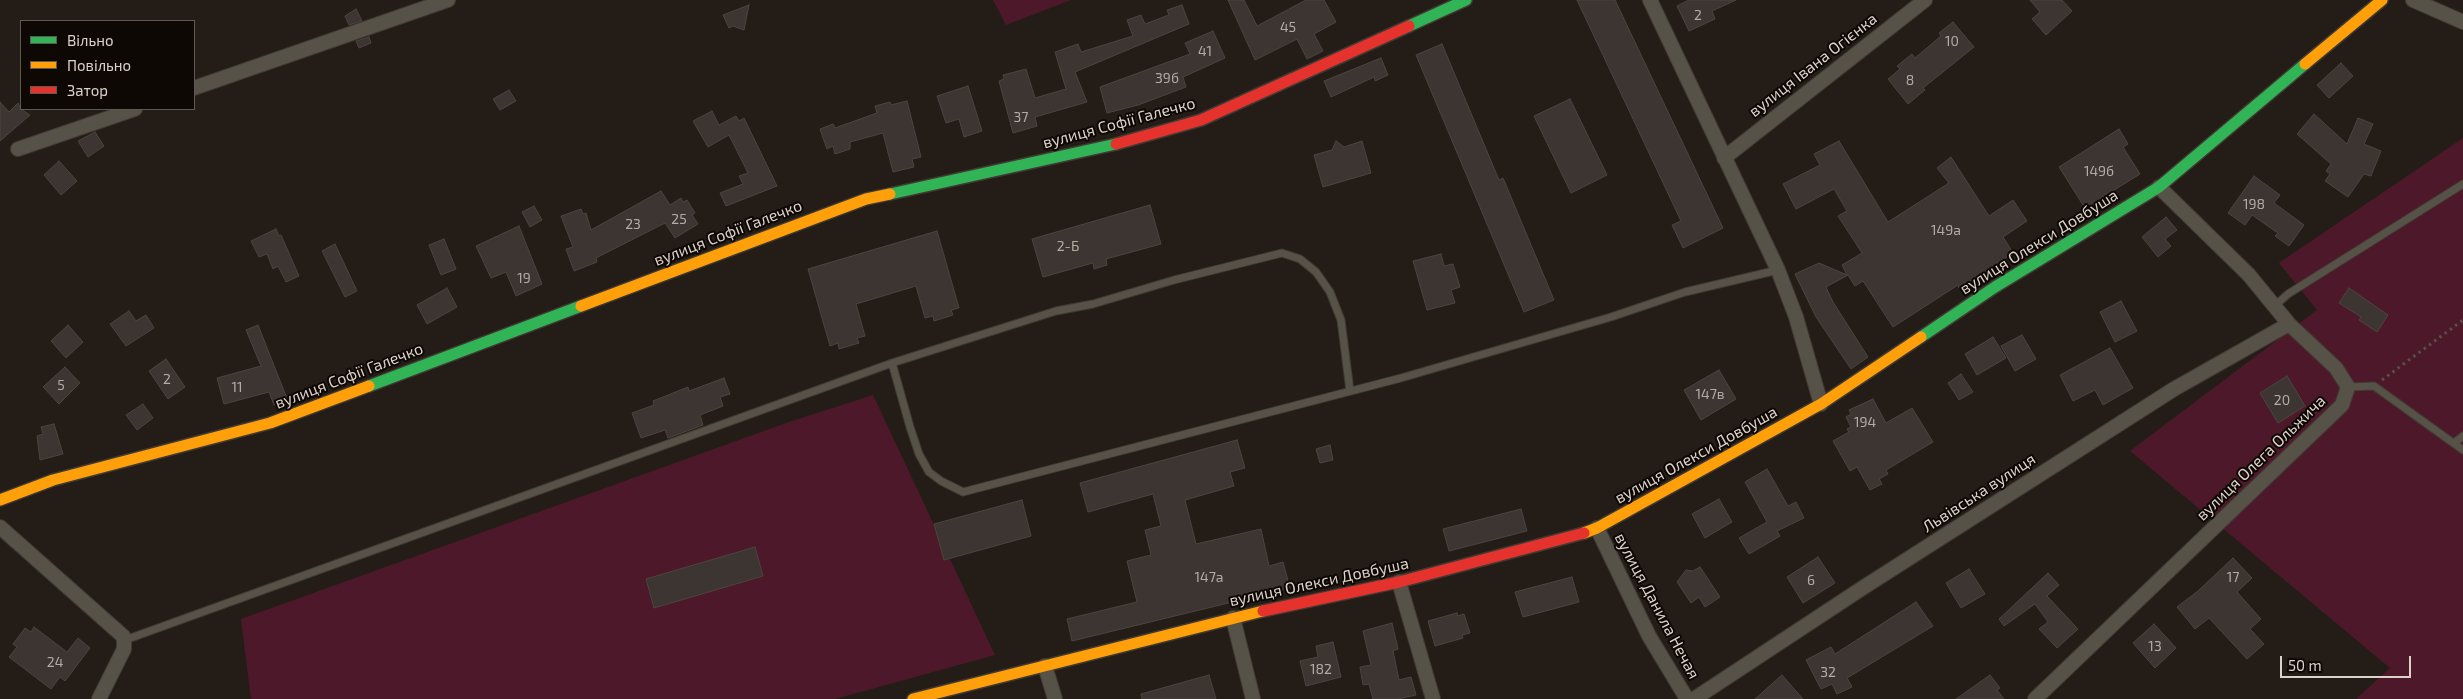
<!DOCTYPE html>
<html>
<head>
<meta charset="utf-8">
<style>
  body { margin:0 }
  #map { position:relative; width:2463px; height:699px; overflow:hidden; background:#241d17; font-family:"Exo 2",sans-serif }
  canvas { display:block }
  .legend { position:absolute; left:20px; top:20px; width:175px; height:90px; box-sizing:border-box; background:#0e0804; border:1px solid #605953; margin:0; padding:6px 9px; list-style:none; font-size:15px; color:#dcd2ca }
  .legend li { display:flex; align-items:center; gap:10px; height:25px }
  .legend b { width:25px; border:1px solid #605953 }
  .scale { position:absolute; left:2280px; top:656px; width:131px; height:22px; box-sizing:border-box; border:2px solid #dcd2ca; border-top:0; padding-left:6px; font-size:15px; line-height:18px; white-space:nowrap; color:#dcd2ca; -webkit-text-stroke:4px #0e0804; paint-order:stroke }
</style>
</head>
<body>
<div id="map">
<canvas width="2463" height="699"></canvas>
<ul class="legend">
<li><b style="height:6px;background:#30b455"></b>Вільно</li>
<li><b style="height:6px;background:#ff9f0a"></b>Повільно</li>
<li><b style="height:6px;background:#e5322d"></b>Затор</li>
</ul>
<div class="scale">50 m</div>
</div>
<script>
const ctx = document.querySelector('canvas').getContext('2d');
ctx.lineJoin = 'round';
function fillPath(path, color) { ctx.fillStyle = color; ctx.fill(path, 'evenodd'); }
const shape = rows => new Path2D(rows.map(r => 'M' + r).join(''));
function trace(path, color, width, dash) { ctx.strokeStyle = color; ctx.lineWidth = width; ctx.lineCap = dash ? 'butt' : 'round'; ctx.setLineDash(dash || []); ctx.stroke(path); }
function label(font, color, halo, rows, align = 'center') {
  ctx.font = font + ' "Exo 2",sans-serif'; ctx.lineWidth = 4; ctx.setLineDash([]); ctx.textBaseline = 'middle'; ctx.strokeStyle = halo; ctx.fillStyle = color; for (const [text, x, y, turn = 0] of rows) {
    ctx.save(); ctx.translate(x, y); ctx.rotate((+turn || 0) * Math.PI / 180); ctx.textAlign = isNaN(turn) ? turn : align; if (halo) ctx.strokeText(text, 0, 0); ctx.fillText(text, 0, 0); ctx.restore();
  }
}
const green = shape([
  [993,0,1071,0,1006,25],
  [2463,138,2463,699,2356,699,2390,668,2130,451,2317,310,2279,263],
  [873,395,995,655,835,699,251,699,241,619,789,422]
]);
const building = shape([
  [1228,0,1244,0,1257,26,1306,0,1324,0,1336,22,1314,34,1323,51,1307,59,1297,39,1255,60,1228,0],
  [1577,0,1615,0,1723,228,1683,248,1672,225,1681,221,1577,0],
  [1689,0,1736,0,1712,11,1715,19,1689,31,1677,6,1689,0],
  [2030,0,2062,0,2072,11,2046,35,2032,19,2040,12,2030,0],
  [749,5,744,30,733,26,729,28,723,15,749,5],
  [1182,5,1189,24,1075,72,1087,102,1035,117,1037,126,1013,133,999,81,1004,79,1003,75,1026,69,1035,98,1066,89,1055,52,1078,44,1081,52,1133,36,1127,20,1141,15,1145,24,1169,15,1167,10,1182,5],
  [356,9,362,21,349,25,345,16,356,9],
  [1953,22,1974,47,1923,88,1925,90,1908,104,1888,79,1900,69,1897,66,1912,54,1915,58,1941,36,1939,33,1953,22],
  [1213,31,1225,58,1183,77,1186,87,1138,105,1107,113,1100,87,1190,54,1185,43,1213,31],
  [369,37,371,43,359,48,356,41,369,37],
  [1442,44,1499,180,1503,178,1554,300,1524,312,1416,55,1442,44],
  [1381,58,1388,75,1375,81,1374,77,1331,97,1324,81,1381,58],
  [2341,63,2353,76,2329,98,2317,85,2341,63],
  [968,86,982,131,964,137,959,119,946,123,937,96,968,86],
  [509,90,516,101,500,110,493,99,509,90],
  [1570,99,1607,175,1571,193,1534,116,1570,99],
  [907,101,921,157,912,159,914,167,893,172,883,133,850,142,850,149,835,154,833,146,827,149,820,129,833,124,835,128,877,113,875,106,890,102,891,105,907,101],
  [0,102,9,112,18,103,21,109,30,115,0,141,0,102],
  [712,111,719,125,736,116,739,121,744,118,777,186,726,206,720,193,743,184,739,176,748,173,729,135,708,147,693,121,712,111],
  [2314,114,2347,144,2358,118,2373,124,2364,144,2381,151,2371,176,2364,174,2348,197,2325,181,2330,174,2326,171,2331,164,2297,134,2314,114],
  [2119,129,2128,144,2123,147,2140,174,2085,208,2059,167,2119,129],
  [95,132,104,146,88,157,78,141,95,132],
  [1336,141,1344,147,1362,141,1371,173,1323,187,1314,155,1332,150,1336,141],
  [1839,141,1888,222,1949,183,1937,168,1951,157,1989,216,2013,200,2027,221,2003,237,2013,253,1959,288,1958,285,1893,327,1863,281,1855,286,1848,275,1826,287,1833,302,1868,357,1851,369,1816,317,1795,274,1819,263,1847,275,1842,265,1862,253,1838,216,1847,211,1834,189,1796,209,1783,184,1820,165,1814,154,1839,141],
  [59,161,77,181,61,195,44,175,59,161],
  [2254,176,2280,195,2274,203,2304,225,2289,246,2275,236,2278,233,2252,215,2245,225,2228,213,2254,176],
  [661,191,670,205,681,198,683,202,687,200,695,213,692,215,698,224,675,238,665,223,596,258,597,262,574,271,566,249,573,247,561,216,581,209,583,214,586,213,591,230,661,191],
  [1150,205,1161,244,1106,259,1107,265,1094,269,1093,263,1043,277,1032,239,1150,205],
  [534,206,542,220,530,227,522,212,534,206],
  [2166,217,2177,230,2165,239,2171,246,2158,257,2142,237,2166,217],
  [519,226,542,284,516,296,506,272,491,278,476,246,519,226],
  [276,229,279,236,281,235,299,276,286,282,278,266,273,269,267,254,259,257,251,241,276,229],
  [937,231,959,308,951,310,953,315,934,321,933,316,925,318,916,286,856,304,865,336,857,338,859,343,839,349,838,343,830,346,808,269,937,231],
  [444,239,456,269,441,275,429,245,444,239],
  [335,244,357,291,345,297,322,251,335,244],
  [1441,254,1444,266,1453,264,1460,287,1451,290,1455,303,1427,310,1413,261,1441,254],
  [447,288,457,307,427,324,417,305,447,288],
  [2349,288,2388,315,2377,332,2359,320,2361,317,2339,303,2349,288],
  [2121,301,2137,331,2115,342,2100,312,2121,301],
  [129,311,136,321,146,315,154,328,126,346,110,324,129,311],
  [68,325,83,342,66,358,51,341,68,325],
  [258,325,288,401,274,405,269,392,224,404,217,378,261,366,246,330,258,325],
  [2022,335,2036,359,2015,371,2001,346,2022,335],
  [1993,337,2006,358,1977,375,1965,354,1993,337],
  [2110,348,2133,388,2103,405,2095,390,2073,401,2060,375,2110,348],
  [166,359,185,387,168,399,149,371,166,359],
  [65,367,80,383,59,404,43,387,65,367],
  [1719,370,1736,399,1701,420,1684,390,1719,370],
  [1961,374,1973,392,1959,400,1948,383,1961,374],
  [2287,376,2305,406,2278,423,2260,393,2287,376],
  [724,378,730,394,720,397,723,406,700,415,703,425,668,438,665,430,641,438,632,413,654,405,653,401,688,387,689,391,724,378],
  [1873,399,1886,423,1912,408,1933,442,1886,470,1888,474,1879,479,1882,484,1870,490,1857,467,1850,471,1833,441,1849,432,1847,429,1851,427,1846,417,1851,414,1849,410,1873,399],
  [143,404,153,418,137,430,126,415,143,404],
  [54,424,63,454,40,460,37,436,43,434,41,427,54,424],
  [1237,440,1245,468,1230,472,1234,486,1185,500,1196,544,1261,529,1269,566,1283,562,1290,588,1072,641,1067,619,1137,602,1127,561,1151,555,1145,530,1161,526,1153,494,1088,512,1080,483,1237,440],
  [1330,445,1333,460,1320,463,1316,449,1330,445],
  [1767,469,1788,506,1796,502,1804,518,1777,531,1780,536,1749,554,1739,538,1767,522,1745,482,1767,469],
  [1719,499,1732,522,1705,538,1692,514,1719,499],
  [1022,500,1031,536,944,560,934,524,1022,500],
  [1521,509,1527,531,1449,551,1443,529,1521,509],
  [755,547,763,576,654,608,646,579,755,547],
  [1818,557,1835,583,1803,603,1787,577,1818,557],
  [2233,558,2252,578,2237,592,2261,619,2250,629,2264,644,2247,659,2209,618,2195,629,2177,607,2198,591,2233,558],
  [1700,567,1720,597,1705,607,1699,597,1691,603,1677,582,1686,570,1693,571,1700,567],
  [1969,569,1985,594,1961,608,1946,583,1969,569],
  [2048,573,2059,585,2047,596,2078,629,2057,648,2039,629,2048,622,2035,604,2004,626,1999,619,2048,573],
  [1572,577,1579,602,1523,617,1515,592,1572,577],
  [1916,602,1933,626,1847,678,1852,687,1837,694,1832,684,1821,689,1806,660,1831,647,1835,654,1916,602],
  [1457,613,1458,616,1464,614,1470,633,1462,635,1463,638,1435,646,1428,621,1457,613],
  [1392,623,1398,649,1393,651,1399,680,1411,677,1416,695,1398,699,1373,699,1369,684,1363,685,1360,667,1371,665,1363,631,1392,623],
  [2154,624,2176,648,2155,668,2133,643,2154,624],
  [34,627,67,652,78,638,90,648,65,681,60,677,51,689,9,657,17,647,13,644,25,628,31,632,34,627],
  [1333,642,1341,677,1306,686,1300,661,1318,657,1316,646,1333,642],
  [1209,675,1216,699,1142,699,1141,694,1209,675],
  [1782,675,1803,699,1755,699,1782,675],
  [1990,675,2000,688,1997,690,2004,699,1956,699,1990,675]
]);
const path = shape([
  [2382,380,2463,320]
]);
const lane = shape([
  [2277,309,2279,302,2288,294,2463,184],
  [892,363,910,427,919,454,929,472,941,481,963,492,1401,378,1611,317,1685,292,1778,270],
  [2348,387,2374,386,2463,450],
  [2454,443,2463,436],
  [125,640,892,363,1056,311,1093,304,1174,280,1282,253,1300,259,1316,272,1330,292,1341,320,1350,391]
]);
const street = shape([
  [1650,0,1778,270,1796,317,1821,404],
  [2413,0,2463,22],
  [194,88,448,0],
  [18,149,135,109],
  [1724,158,1925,0],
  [0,527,124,637,124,649,99,699],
  [1597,528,1649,636,1687,699],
  [1399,582,1433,699],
  [1233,618,1253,699],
  [1045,666,1055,699],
  [1694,699,1864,587,2174,389,2289,324],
  [2035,699,2342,405,2348,387,2336,368,2289,324,2249,275,2159,187]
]);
const fast = shape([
  [1409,26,1466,0],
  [890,194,1116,144],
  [1921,337,1995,287,2159,187,2305,64],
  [369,386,581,306]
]);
const slow = shape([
  [2305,64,2382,0],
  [581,306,866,199,890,194],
  [0,500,53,480,270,423,369,386],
  [1584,533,1597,528,1821,404,1921,337],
  [913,699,1263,611]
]);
const jam = shape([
  [1116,144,1201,120,1409,26],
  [1263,611,1399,582,1584,533]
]);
const numberNames = [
  ["2",1698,15],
  ["45",1288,27],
  ["10",1952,41],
  ["41",1205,51],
  ["39б",1167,78],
  ["8",1910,80],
  ["37",1021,117],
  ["149б",2099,171],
  ["198",2254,204],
  ["25",679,219],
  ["23",633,224],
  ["149а",1946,230],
  ["2-Б",1068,246],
  ["19",524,278],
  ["2",167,379],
  ["5",61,385],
  ["11",237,387],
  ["147в",1710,394],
  ["20",2282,400],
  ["194",1865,422],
  ["147а",1209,577],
  ["17",2233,577],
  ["6",1811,580],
  ["13",2155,646],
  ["24",55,662],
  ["182",1321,669],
  ["32",1828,672]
];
const streetNames = [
  ["вулиця Івана Огієнка",1813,65,-38],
  ["вулиця Софії Галечко",1119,123,-15],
  ["вулиця Софії Галечко",728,233,-21],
  ["вулиця Олекси Довбуша",2039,242,-32],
  ["вулиця Софії Галечко",349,376,-21],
  ["вулиця Олекси Довбуша",1696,455,-29],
  ["вулиця Олега Ольжича",2261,458,-44],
  ["Львівська вулиця",1979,493,-33],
  ["вулиця Олекси Довбуша",1319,582,-12],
  ["вулиця Данила Нечая",1657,606,62]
];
fillPath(green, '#4d192a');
fillPath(building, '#3c3532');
trace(building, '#4c4441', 1);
trace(lane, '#413a34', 9);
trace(street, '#413a34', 16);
trace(fast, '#413a34', 14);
trace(slow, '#413a34', 14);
trace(jam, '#413a34', 14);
trace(path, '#565149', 3, [2.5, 4]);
trace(lane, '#565248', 7);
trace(street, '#565248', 14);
trace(fast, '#30b455', 11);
trace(slow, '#ff9f0a', 11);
trace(jam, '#e5322d', 11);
label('14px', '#b4aba4', null, numberNames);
label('16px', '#dcd2ca', '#0e0804', streetNames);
</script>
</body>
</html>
